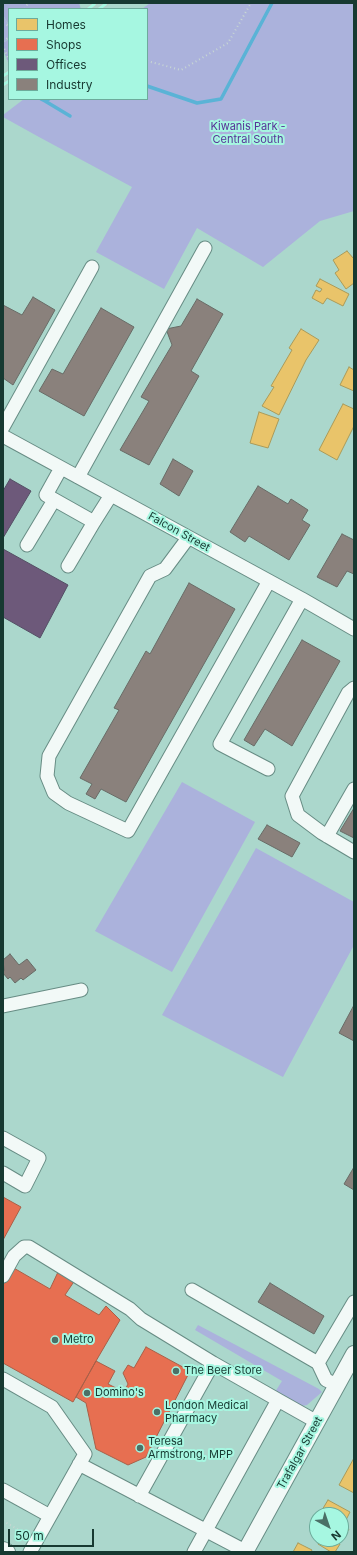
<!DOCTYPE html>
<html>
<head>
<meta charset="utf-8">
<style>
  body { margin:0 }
  #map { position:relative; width:357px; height:1555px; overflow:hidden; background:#abd7cc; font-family:Inter,sans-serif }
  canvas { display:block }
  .frame { position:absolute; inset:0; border:4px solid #173931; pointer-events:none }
  .legend { position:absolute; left:8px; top:8px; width:140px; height:92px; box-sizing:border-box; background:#a6f7e1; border:1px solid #6dab9b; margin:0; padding:5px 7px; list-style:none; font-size:12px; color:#173931 }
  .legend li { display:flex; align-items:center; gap:8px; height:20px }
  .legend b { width:20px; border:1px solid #6dab9b }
  .north { position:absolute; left:309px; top:1507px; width:40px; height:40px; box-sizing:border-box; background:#a6f7e1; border:1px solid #6dab9b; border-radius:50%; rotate:140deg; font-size:11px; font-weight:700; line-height:16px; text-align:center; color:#173931 }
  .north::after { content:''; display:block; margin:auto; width:14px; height:18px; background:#4b7067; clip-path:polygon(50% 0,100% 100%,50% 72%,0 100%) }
  .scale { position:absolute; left:8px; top:1529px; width:86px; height:18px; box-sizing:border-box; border:2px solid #173931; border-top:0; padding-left:5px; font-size:12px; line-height:14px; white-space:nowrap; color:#173931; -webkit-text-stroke:3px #a6f7e1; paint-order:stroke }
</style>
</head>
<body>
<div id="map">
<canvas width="357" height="1555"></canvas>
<div class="frame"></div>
<ul class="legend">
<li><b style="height:11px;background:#e9c46a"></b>Homes</li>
<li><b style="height:11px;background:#e76f51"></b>Shops</li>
<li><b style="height:11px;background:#6d597a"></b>Offices</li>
<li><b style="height:11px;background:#8a817c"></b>Industry</li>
</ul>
<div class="north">N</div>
<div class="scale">50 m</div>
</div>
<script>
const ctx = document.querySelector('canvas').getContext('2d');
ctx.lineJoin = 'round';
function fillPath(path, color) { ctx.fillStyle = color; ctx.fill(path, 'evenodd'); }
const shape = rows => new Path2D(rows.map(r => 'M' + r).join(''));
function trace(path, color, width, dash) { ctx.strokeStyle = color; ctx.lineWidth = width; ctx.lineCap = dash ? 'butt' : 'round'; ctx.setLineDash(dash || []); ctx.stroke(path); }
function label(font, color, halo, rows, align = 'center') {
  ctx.font = font + ' Inter,sans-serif'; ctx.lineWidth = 4; ctx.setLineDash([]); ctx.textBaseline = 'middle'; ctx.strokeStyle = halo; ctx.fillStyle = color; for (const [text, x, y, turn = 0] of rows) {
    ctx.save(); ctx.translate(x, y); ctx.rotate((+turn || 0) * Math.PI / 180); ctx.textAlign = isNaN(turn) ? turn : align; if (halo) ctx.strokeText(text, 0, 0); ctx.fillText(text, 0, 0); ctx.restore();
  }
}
const green = shape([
  [150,3,354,3,354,211,320,221,263,267,197,228,164,289,96,252,132,187,39,137,3,117,3,115,24,99,147,99,147,9,142,9],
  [3,15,9,26,9,38,3,43],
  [182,782,255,822,172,972,95,931],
  [256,848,354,902,354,945,283,1077,162,1015],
  [198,1325,319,1389,322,1392,307,1405,297,1407,275,1392,282,1381,195,1330]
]);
const forest = shape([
  [3,3,79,3,81,9,9,9,9,25,3,15],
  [9,39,9,65,3,49,3,43]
]);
const homes = shape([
  [347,251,354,259,354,283,346,289,335,273,339,270,333,260,347,251],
  [320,279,349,294,343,306,327,298,323,304,312,298,316,290,320,292,322,289,316,286,320,279],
  [301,329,319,340,306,360,279,415,262,406,274,387,271,386,292,350,289,348,301,329],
  [349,367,354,370,354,391,340,385,349,367],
  [343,404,354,409,354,426,337,460,319,450,343,404],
  [259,412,279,419,268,448,250,443,259,412],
  [354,1458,354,1493,339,1485,354,1458],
  [328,1500,350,1512,345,1522,341,1520,341,1515,331,1515,322,1510,328,1500],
  [341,1525,349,1529,342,1540,341,1539,341,1525],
  [318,1539,332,1539,340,1544,335,1552,331,1552,318,1544,320,1540,318,1539],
  [298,1543,312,1550,311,1552,293,1552,298,1543]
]);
const shops = shape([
  [3,1197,21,1207,3,1240,3,1197],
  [12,1267,50,1289,58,1272,75,1280,65,1295,99,1315,106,1306,120,1320,96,1361,73,1402,3,1363,3,1285,12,1267],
  [146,1347,190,1371,146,1457,128,1465,96,1449,86,1403,76,1397,96,1361,115,1371,108,1384,124,1392,128,1384,123,1373,128,1365,134,1368,146,1347]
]);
const offices = shape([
  [10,479,31,491,3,538,3,491,10,479],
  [3,549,68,585,40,638,3,617,3,549]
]);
const industry = shape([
  [33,297,55,310,13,385,3,378,3,305,22,315,33,297],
  [197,299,223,314,191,371,199,376,149,465,120,450,149,401,141,397,172,345,166,329,181,326,197,299],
  [101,308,134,327,84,416,39,391,52,369,63,374,101,308],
  [173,459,193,471,179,496,160,484,173,459],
  [258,486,288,504,291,499,308,510,302,520,310,525,289,560,249,536,245,542,230,532,258,486],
  [342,534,354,540,354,574,347,571,337,587,317,577,342,534],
  [189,583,235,609,126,802,101,789,95,799,86,794,92,784,80,778,119,710,114,708,146,651,150,654,189,583],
  [302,640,340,661,292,746,265,729,254,746,244,740,302,640],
  [354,808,354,838,340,831,354,808],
  [267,825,300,843,292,857,258,839,267,825],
  [10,954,19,965,27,959,36,970,23,980,21,978,15,983,10,977,8,979,3,973,4,970,3,960,10,954],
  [354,1005,354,1041,339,1033,354,1005],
  [354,1167,354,1190,344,1184,354,1167],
  [270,1283,324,1316,314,1334,258,1302,270,1283]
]);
const stream = shape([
  [147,86,197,103,221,99,272,3],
  [41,99,45,101,49,99],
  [45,101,70,116]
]);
const path = shape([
  [25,9,28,3],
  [3,23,9,26],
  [3,41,9,37],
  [3,45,9,62],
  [147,61,181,70,228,43,251,3],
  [3,1521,26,1534]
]);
const minor = shape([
  [3,427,92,267],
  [3,436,302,599,354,629],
  [61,468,46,495,94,522,111,495],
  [78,477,205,248],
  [188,538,165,569,150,576,49,756,47,776,54,793,68,803,128,831,269,581],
  [27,545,54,500],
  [68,566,94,522],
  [354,688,348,693,292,796,298,815,322,833,354,852],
  [268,769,220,744,302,599],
  [327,836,354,789],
  [3,1006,81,990],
  [3,1138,39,1158,25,1186,3,1173],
  [3,1276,14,1256,24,1247,29,1247,130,1309,141,1319,213,1363],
  [192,1290,318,1363],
  [3,1379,52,1407,85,1454,30,1552],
  [337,1385,326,1380,318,1363,354,1302],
  [278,1400,317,1422],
  [79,1464,245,1551],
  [3,1490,50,1516],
  [139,1496,213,1363,278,1400,194,1552]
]);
const major = shape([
  [3,1550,7,1552],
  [245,1552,354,1354]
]);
const rail = shape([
  [88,9,96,3],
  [99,9,107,3],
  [3,76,9,72],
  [3,85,9,81]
]);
const markers = [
  [55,1340,4,"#4b7067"],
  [176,1371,4,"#4b7067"],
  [87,1393,4,"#4b7067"],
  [157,1412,4,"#4b7067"],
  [140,1448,4,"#4b7067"]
];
const parkNames = [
  ["Kiwanis Park -",248,127],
  ["Central South",248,140]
];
const streetNames = [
  ["Falcon Street",179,532,29],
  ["Trafalgar Street",300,1453,-61]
];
const poiNames = [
  ["Metro",63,1340],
  ["The Beer Store",184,1371],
  ["Domino's",95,1393],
  ["London Medical",165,1406],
  ["Pharmacy",165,1419],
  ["Teresa",148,1442],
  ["Armstrong, MPP",148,1455]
];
fillPath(green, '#abb2dc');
fillPath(forest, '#a6add7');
fillPath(homes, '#e9c46a');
trace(homes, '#aa9a59', 1);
fillPath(shops, '#e76f51');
trace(shops, '#a95f47', 1);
fillPath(offices, '#6d597a');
trace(offices, '#534f64', 1);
fillPath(industry, '#8a817c');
trace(industry, '#686b66', 1);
trace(stream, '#5ab3d6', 3.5);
trace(minor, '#678c84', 15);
trace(major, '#678c84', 18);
trace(path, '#c8d7d3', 2, [1, 3]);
trace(minor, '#f2f9f7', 13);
trace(major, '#f2f9f7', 16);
trace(rail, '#bcc9c5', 4.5);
trace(rail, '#a6f7e1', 3, [9]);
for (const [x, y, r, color] of markers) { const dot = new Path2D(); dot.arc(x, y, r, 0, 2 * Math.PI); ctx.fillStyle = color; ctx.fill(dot); trace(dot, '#a6f7e1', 1.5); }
label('11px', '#573397', '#a6f7e1', parkNames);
label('11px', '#173931', '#a6f7e1', streetNames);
label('11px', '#173931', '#a6f7e1', poiNames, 'left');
</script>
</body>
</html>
